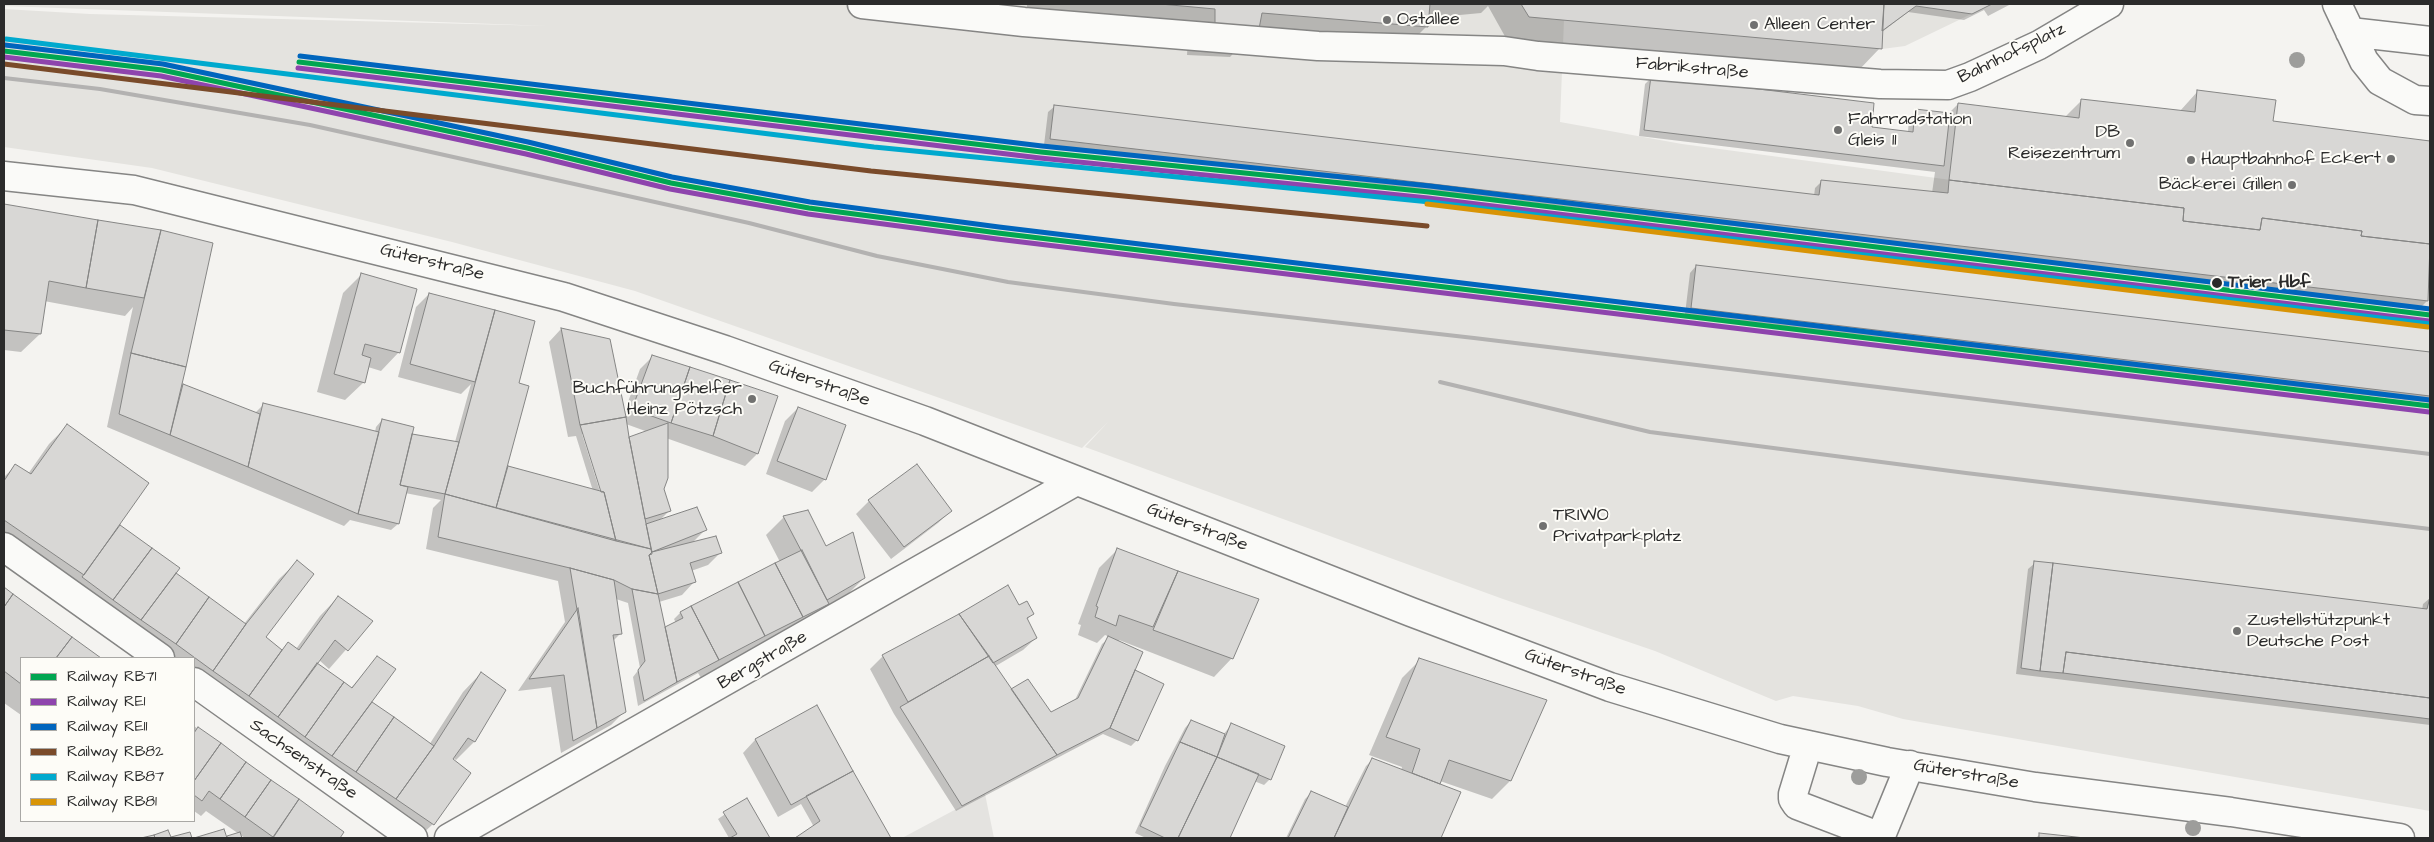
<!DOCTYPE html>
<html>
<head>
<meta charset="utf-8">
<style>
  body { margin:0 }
  #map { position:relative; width:2434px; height:842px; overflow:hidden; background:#f4f3f0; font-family:"Architects Daughter",sans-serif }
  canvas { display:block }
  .frame { position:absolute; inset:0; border:5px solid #2b2b2b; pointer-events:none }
  .legend { position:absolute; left:20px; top:657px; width:175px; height:165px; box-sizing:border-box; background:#fdfcf7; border:1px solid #a9a8a5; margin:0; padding:6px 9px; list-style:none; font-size:15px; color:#2b2b2b }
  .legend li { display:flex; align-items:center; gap:10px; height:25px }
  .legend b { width:25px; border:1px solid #a9a8a5 }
</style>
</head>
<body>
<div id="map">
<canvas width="2434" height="842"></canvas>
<div class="frame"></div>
<ul class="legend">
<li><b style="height:6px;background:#00a651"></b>Railway RB71</li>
<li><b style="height:6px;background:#8e44ad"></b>Railway RE1</li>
<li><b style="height:6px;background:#0065bd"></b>Railway RE11</li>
<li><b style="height:6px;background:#7a4b2a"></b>Railway RB82</li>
<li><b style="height:6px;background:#00a9ce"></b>Railway RB87</li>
<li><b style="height:6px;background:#d89406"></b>Railway RB81</li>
</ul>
</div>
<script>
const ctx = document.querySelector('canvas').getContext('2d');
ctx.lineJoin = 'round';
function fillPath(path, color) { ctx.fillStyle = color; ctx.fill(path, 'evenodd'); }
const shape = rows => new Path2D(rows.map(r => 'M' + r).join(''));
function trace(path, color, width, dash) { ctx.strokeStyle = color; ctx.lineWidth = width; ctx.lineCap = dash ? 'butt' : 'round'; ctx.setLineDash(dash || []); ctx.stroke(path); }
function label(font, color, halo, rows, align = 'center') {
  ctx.font = font + ' "Architects Daughter",sans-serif'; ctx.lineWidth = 4; ctx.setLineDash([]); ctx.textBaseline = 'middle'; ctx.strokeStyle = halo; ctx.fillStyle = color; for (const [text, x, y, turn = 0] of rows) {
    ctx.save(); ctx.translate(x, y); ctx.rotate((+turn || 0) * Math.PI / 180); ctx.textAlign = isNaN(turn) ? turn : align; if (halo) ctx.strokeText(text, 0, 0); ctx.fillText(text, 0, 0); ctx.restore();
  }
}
const built = shape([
  [4,4,1992,4,1905,46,1882,49,1564,20,1560,122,1682,144,2430,244,2430,811,1903,719,1858,706,1793,696,1776,701,1655,651,1503,599,1085,447,1108,422,1082,448,635,291,452,242,152,168,4,147,4,9,90,14,548,26,4,6]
]);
const green = shape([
  [985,794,994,838,902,838,962,806]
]);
const shadow = shape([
  [1014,4,2011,4,1988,16,1984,10,1964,20,1908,12,1882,32,1880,48,1858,71,1507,40,1488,6,1481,13,1428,18,1427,26,1399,54,1245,41,1230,57,1187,55,1188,37,1025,21,1027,5],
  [1651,78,1870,128,1908,132,1909,117,1916,111,1948,114,1958,104,2064,118,2082,100,2180,111,2198,91,2272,122,2430,142,2430,276,2427,301,2421,307,1044,145,1048,112,1055,106,1814,196,1815,188,1822,181,1932,193,1935,172,1639,136,1645,84],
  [4,206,161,231,212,244,181,384,255,413,263,405,375,432,376,427,382,420,411,435,455,442,471,384,461,394,398,377,416,307,429,294,534,322,517,384,506,467,593,491,576,436,568,437,549,342,561,329,609,340,624,413,640,369,653,356,757,454,745,466,666,438,663,489,669,511,659,521,705,530,693,542,721,552,708,565,691,571,694,582,682,595,659,602,664,629,676,623,674,619,680,613,780,562,766,535,784,517,864,578,846,596,821,610,810,621,701,678,698,673,638,706,633,677,640,668,628,603,616,599,621,633,613,641,624,712,611,725,561,753,551,687,518,691,565,622,558,581,426,549,433,508,441,500,405,493,398,524,391,530,350,520,344,526,107,427,133,307,125,316,44,301,40,334,21,352,4,350],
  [626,424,648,432,629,438],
  [582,434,585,434,604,497,602,498],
  [1696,266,2430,353,2430,403,1685,314,1690,273],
  [361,275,399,352,381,371,368,367,364,382,345,400,317,392,343,293],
  [798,408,825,479,812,492,766,474,785,421],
  [67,426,114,530,120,527,174,574,244,624,279,579,298,561,264,638,281,651,288,643,296,649,320,616,338,597,371,621,329,669,319,660,316,664,350,689,377,658,370,702,429,745,463,692,481,673,505,690,474,742,456,760,451,756,433,824,418,838,194,678,194,658,166,658,4,550,4,477,15,466,28,474,49,444],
  [869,501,951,511,938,523,891,559,856,514],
  [1117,550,1258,599,1232,658,1214,677,1119,640,1133,671,1137,740,1131,746,1103,734,956,811,894,714,870,669,883,656,1019,606,1032,614,1027,620,1036,638,1023,650,994,667,1011,691,1051,714,1074,702,1102,644,1110,637,1105,635,1097,643,1078,635,1081,625,1078,624,1099,568],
  [2035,563,2422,610,2423,604,2430,598,2430,725,2016,674,2028,569],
  [4,589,99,658,21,658,21,715,4,703],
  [1420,660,1545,701,1510,781,1492,799,1440,781,1438,785,1460,793,1440,838,1286,838,1305,799,1311,793,1345,807,1366,766,1372,760,1401,771,1402,767,1369,755,1402,678],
  [817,707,851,771,889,838,794,838,814,827,801,804,778,817,743,753,755,740],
  [1191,721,1223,735,1231,725,1270,779,1264,785,1254,781,1229,838,1146,838,1135,833,1165,766,1185,728],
  [194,726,343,832,338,838,245,838,239,834,240,838,199,838,223,831,226,838,239,834,206,811,201,816,194,811],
  [746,800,769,838,729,838,718,819],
  [2040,834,2075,838,2036,838]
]);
const building = shape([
  [1160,4,1430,4,1428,27,1262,13,1259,29,1215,27,1215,9,1160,4],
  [1521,4,1884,4,1882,49,1529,17,1521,4],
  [1884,4,1992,4,1972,14,1916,6,1882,31,1884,4],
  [1651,76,1874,103,1872,127,1913,132,1915,109,1950,113,1944,166,1644,130,1651,76],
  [2197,90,2276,100,2273,121,2430,141,2430,244,2361,236,2362,231,2262,218,2260,230,2183,221,2184,208,1949,180,1958,103,2079,118,2081,99,2195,112,2197,90],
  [1054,105,1819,195,1821,180,1948,193,1949,180,2184,208,2183,221,2260,230,2262,218,2362,231,2361,236,2430,244,2428,301,1050,139,1054,105],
  [4,204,98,220,86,288,49,281,41,334,4,330,4,204],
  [98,220,161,230,144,298,86,288,98,220],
  [161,230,213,243,186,367,131,353,161,230],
  [1696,265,2430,352,2430,396,1691,308,1696,265],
  [361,273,417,289,400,353,365,344,362,355,371,358,365,383,334,374,361,273],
  [429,293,495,310,475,382,410,364,429,293],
  [495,310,535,321,519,383,529,386,496,508,445,494,495,310],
  [561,328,610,339,626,417,580,425,561,328],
  [131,353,186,367,170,435,119,414,131,353],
  [652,355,690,367,671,423,632,409,652,355],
  [690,367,730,380,713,436,671,423,690,367],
  [730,380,778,396,758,454,713,436,730,380],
  [183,384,260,414,248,467,170,435,183,384],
  [263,403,379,432,358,514,248,467,263,403],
  [798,407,846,425,826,480,777,461,798,407],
  [626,417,629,437,651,549,616,541,604,492,601,492,580,425,626,417],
  [382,419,414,427,400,485,408,487,399,524,358,514,382,419],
  [668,423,668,478,664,489,671,511,645,519,629,437,668,423],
  [67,424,149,483,84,575,4,520,4,481,15,464,31,474,67,424],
  [412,434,459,442,445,494,400,485,412,434],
  [917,464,952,511,904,547,868,500,917,464],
  [508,466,604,492,616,541,496,508,508,466],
  [445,494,651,549,652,554,649,555,658,594,632,589,614,580,570,568,438,537,445,494],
  [697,507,707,530,652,552,646,524,697,507],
  [808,510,826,546,853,532,865,578,827,600,783,516,808,510],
  [120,525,152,548,113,600,82,577,120,525],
  [716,536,722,553,690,563,696,582,658,594,649,555,652,552,716,536],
  [152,548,180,568,141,620,113,600,152,548],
  [1117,548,1178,571,1153,627,1119,615,1116,626,1095,617,1098,607,1096,606,1117,548],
  [802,550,829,604,803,617,775,563,802,550],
  [297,560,314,574,266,637,282,650,249,696,213,671,246,624,297,560],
  [2034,561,2053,563,2040,671,2021,668,2034,561],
  [775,563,803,617,765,636,738,582,775,563],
  [2053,563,2427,609,2430,597,2430,698,2066,652,2063,673,2040,671,2053,563],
  [570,568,614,580,622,634,613,635,626,712,597,728,570,568],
  [1178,571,1259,599,1233,659,1153,630,1178,571],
  [176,573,209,597,176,644,141,620,176,573],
  [738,582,765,636,719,660,691,606,738,582],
  [1008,585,1019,605,1027,601,1034,614,1027,618,1037,638,993,663,959,614,1008,585],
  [4,587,13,594,4,607,4,587],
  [632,589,658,594,677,682,644,701,638,670,645,661,632,589],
  [13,594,72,637,56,658,21,658,21,684,4,671,4,607,13,594],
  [338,596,373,621,348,651,335,640,278,717,249,696,288,642,299,650,338,596],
  [209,597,246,624,213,671,176,644,209,597],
  [691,606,719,660,677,682,665,627,683,618,680,612,691,606],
  [578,608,597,728,573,741,564,675,529,679,578,608],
  [959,614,989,656,908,702,882,655,959,614],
  [1108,636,1143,652,1110,728,1057,755,1011,689,1028,679,1051,712,1078,698,1108,636],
  [72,637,101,658,56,658,72,637],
  [2066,652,2430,698,2430,719,2063,673,2066,652],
  [377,656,396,669,332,756,305,737,344,682,352,688,377,656],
  [989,656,1057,755,962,806,900,707,989,656],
  [1419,658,1547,700,1511,781,1449,760,1440,784,1412,773,1420,749,1386,737,1419,658],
  [317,663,344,682,305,737,278,717,317,663],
  [1135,670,1164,684,1138,741,1110,728,1135,670],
  [481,672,506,690,475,742,468,738,453,759,471,773,434,825,396,799,434,746,481,672],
  [372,702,394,717,356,772,332,756,372,702],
  [817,705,853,771,791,805,755,739,817,705],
  [394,717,434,746,396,799,356,772,394,717],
  [1191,720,1225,734,1217,757,1180,742,1191,720],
  [1231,723,1285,746,1271,780,1217,757,1231,723],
  [198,727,221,743,194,781,194,733,198,727],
  [1180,742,1217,757,1178,838,1165,838,1140,826,1180,742],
  [221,743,246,762,220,799,209,791,202,801,194,795,194,781,221,743],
  [1217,757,1259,774,1230,838,1178,838,1217,757],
  [1372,758,1461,792,1441,838,1334,838,1372,758],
  [246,762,271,780,245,817,220,799,246,762],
  [853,771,891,838,795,838,820,821,806,796,853,771],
  [271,780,299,799,273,837,245,817,271,780],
  [1311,791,1348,807,1334,838,1288,838,1311,791],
  [747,798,770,838,730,838,737,834,723,812,747,798],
  [299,799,344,832,340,838,273,838,299,799],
  [224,829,227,838,194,838,224,829],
  [168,830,171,837,190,832,192,838,155,838,154,835,168,830],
  [240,832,242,838,227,838,227,836,240,832],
  [2039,833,2067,836,2085,838,2039,838,2039,833],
  [154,835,155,838,141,838,154,835]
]);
const minor = shape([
  [862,4,1024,22,1318,46,1504,51,1538,56,1880,84,1948,85,1970,77,2039,45,2109,4],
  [2337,4,2364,61,2380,81,2415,100,2430,101],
  [2350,32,2430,41],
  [4,176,134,190,564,297,725,350,925,421,1411,612,1610,687,1780,739,1887,762,2035,787,2231,812,2400,838],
  [4,547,160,658],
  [194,682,413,838],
  [1808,745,1793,794,1793,799,1797,805,1881,837],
  [449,838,1076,481],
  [1880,838,1910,765]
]);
const rail = shape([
  [4,78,100,89,310,125,749,223,877,256,1008,282,1174,304,1474,338,2430,454],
  [1440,382,1650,432,1966,473,2430,529]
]);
const rail1 = shape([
  [4,51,162,70,527,148,671,183,809,208,998,233,2430,406],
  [299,62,1041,152,1429,192,2430,315]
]);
const rail2 = shape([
  [4,57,161,76,526,154,670,189,808,214,997,239,2429,412],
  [298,68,1040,158,1428,198,2429,321]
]);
const rail3 = shape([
  [5,45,163,64,528,142,672,177,810,202,999,227,2430,400],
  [300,56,1042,146,1430,186,2430,309]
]);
const rail4 = shape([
  [4,64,871,171,1427,226]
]);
const rail5 = shape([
  [6,39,874,147,1430,202,2430,324]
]);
const rail6 = shape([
  [1427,204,2428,327]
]);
const trees = [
  [2297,60],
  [1859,777],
  [2193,828]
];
const markers = [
  [1387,20,5,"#717170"],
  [1754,25,5,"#717170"],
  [1838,130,5,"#717170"],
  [2130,143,5,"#717170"],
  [2391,159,5,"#717170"],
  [2191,160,5,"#717170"],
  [2292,185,5,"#717170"],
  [2217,283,6,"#2b2b2b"],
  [752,399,5,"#717170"],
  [1543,526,5,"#717170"],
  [2237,631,5,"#717170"]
];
const poiNames = [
  ["Ostallee",1397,20],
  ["Alleen Center",1764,25],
  ["Fahrradstation",1848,120],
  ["Gleis 11",1848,141],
  ["DB",2120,133,"right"],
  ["Reisezentrum",2120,154,"right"],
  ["Eckert",2381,159,"right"],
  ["Hauptbahnhof",2201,160],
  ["Bäckerei Gillen",2282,185,"right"],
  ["Buchführungshelfer",742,389,"right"],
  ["Heinz Pötzsch",742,410,"right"],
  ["TRIWO",1553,516],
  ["Privatparkplatz",1553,537],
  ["Zustellstützpunkt",2247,621],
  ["Deutsche Post",2247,642]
];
const streetNames = [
  ["Bahnhofsplatz",2012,54,-26],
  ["Fabrikstraße",1692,69,5],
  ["Güterstraße",432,263,14],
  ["Güterstraße",819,384,20],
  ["Güterstraße",1197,528,21],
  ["Bergstraße",763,661,-30],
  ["Güterstraße",1575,673,20],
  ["Sachsenstraße",303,760,35],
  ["Güterstraße",1966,775,10]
];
const stopNames = [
  ["Trier Hbf",2228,283]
];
fillPath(built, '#e4e3df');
fillPath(green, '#e4e3e0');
fillPath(shadow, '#0003');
fillPath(building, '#d8d7d5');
trace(building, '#858584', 1);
trace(minor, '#858584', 31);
trace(minor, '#fafaf8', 28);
trace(rail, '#b3b2b1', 4);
trace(rail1, '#00a651', 5);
trace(rail2, '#8e44ad', 5);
trace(rail3, '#0065bd', 5);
trace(rail4, '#7a4b2a', 5);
trace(rail5, '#00a9ce', 5);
trace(rail6, '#d89406', 5);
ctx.fillStyle = '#9d9d9b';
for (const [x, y] of trees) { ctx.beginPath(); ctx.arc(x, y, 8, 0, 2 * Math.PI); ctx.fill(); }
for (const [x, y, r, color] of markers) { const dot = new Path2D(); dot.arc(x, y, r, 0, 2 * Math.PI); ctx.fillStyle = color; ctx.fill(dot); trace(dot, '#fdfcf7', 2); }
label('18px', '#2b2b2b', '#fdfcf7', poiNames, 'left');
label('18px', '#2b2b2b', '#fdfcf7', streetNames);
label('bold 18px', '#2b2b2b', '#fdfcf7', stopNames, 'left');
</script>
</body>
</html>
